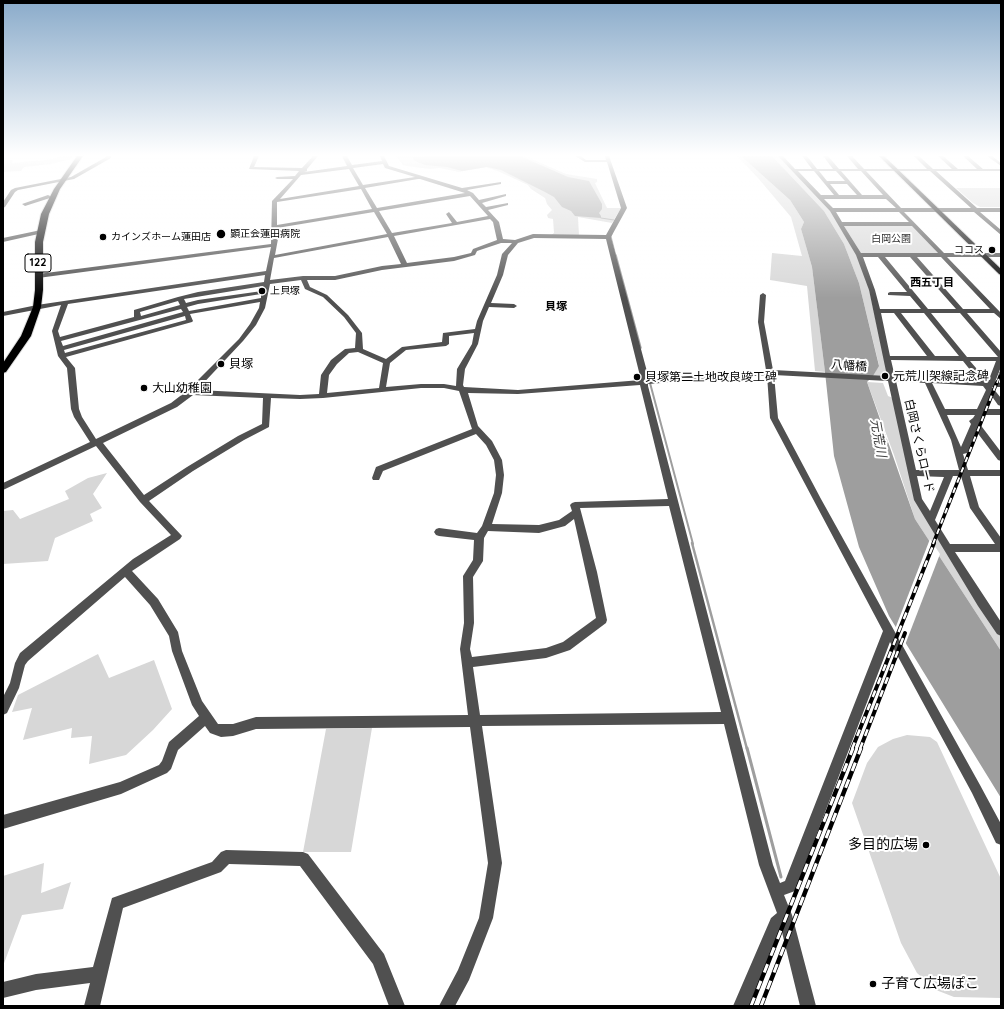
<!DOCTYPE html>
<html>
<head>
<meta charset="utf-8">
<style>
  body { margin:0 }
  #map { position:relative; width:1004px; height:1009px; overflow:hidden; background:#fff; font-family:Quicksand,sans-serif }
  canvas { display:block }
  .frame { position:absolute; inset:0; border:4px solid #000; pointer-events:none }
</style>
</head>
<body>
<div id="map">
<canvas width="1004" height="1009"></canvas>
<div class="frame"></div>
</div>
<script>
const ctx = document.querySelector('canvas').getContext('2d');
ctx.lineJoin = 'round';
function fillPath(path, color) { ctx.fillStyle = color; ctx.fill(path, 'evenodd'); }
const shape = rows => new Path2D(rows.map(r => 'M' + r).join(''));
function trace(path, color, width, dash) { ctx.strokeStyle = color; ctx.lineWidth = width; ctx.lineCap = dash ? 'butt' : 'round'; ctx.setLineDash(dash || []); ctx.stroke(path); }
function label(font, color, halo, rows, align = 'center') {
  ctx.font = font + ' Quicksand,"Noto Sans JP",sans-serif'; ctx.lineWidth = 4; ctx.setLineDash([]); ctx.textBaseline = 'middle'; ctx.strokeStyle = halo; ctx.fillStyle = color; for (const [text, x, y, turn = 0] of rows) {
    ctx.save(); ctx.translate(x, y); ctx.rotate((+turn || 0) * Math.PI / 180); ctx.textAlign = isNaN(turn) ? turn : align; if (halo) ctx.strokeText(text, 0, 0); ctx.fillText(text, 0, 0); ctx.restore();
  }
}
const green = shape([
  [64,156,72,156,71,159,51,164,24,167,21,171,3,172,3,160,13,160,12,163,46,160],
  [396,156,525,156,566,174,597,179,597,182,595,183,607,208,621,208,612,223,578,217,579,236,550,236,554,233,553,219,548,218,547,215,552,210,547,204,545,198,531,189,528,185,500,172,486,167,459,172,440,168,430,169,407,166,403,165],
  [737,156,741,156,790,200,804,222,801,229,812,267,825,372,815,371,807,286,770,280,772,253,802,256,791,217,758,178],
  [772,156,778,156,831,210,858,256,868,285,887,372,882,377,873,376,879,365,859,283,844,244,824,211],
  [956,188,1001,188,1001,207,980,207,973,203],
  [912,225,939,254,861,253,844,226],
  [867,382,883,383,888,396,893,398,917,501,978,603,1001,637,1001,651,915,519,894,455],
  [107,473,93,494,102,508,90,514,93,521,55,538,48,561,3,564,3,511,13,510,20,519,69,499,65,491,88,478],
  [98,654,109,678,154,660,172,709,153,730,126,755,89,764,92,736,71,738,72,728,23,740,32,708,12,712,18,695],
  [372,728,351,852,303,852,326,729],
  [907,735,930,737,937,742,1001,879,1001,998,954,997,936,990,917,973,901,943,852,803,867,763,878,747,893,739],
  [44,863,41,893,71,882,63,909,22,915,3,966,3,876]
]);
const water = shape([
  [520,156,568,177,589,181,602,204,602,209,599,213,601,216,601,218,575,216,571,211,562,207,554,197,545,192,501,170,487,167,462,171,447,167,425,165,415,161,412,157],
  [741,156,772,156,824,211,844,244,859,283,879,366,873,376,867,382,915,519,1001,651,1001,798,889,616,859,547,834,456,825,372,812,267,801,229,804,222,790,200]
]);
const pier = shape([
  [930,539,940,554,905,645,895,629]
]);
const streamFar4 = shape([
  [601,218,614,220],
  [612,234,611,236,616,256]
]);
const streamFar3 = shape([
  [616,255,641,348]
]);
const streamFar2 = shape([
  [650,383,693,544]
]);
const streamFar1 = shape([
  [692,543,747,749]
]);
const stream = shape([
  [747,748,781,877]
]);
const minor = shape([
  [106,156,111,156,111,158,74,179,18,190,15,192,5,207,3,208,3,202,11,190,15,188,71,177,106,157,106,156],
  [254,156,259,156,254,167,302,168,313,156,318,156,307,169,307,171,304,172,347,166,342,156,347,156,352,165,382,161,380,156,384,156,389,166,462,188,501,182,501,184,467,190,473,193,479,200,506,194,506,196,482,203,486,207,508,203,508,205,488,210,499,222,503,239,515,240,533,234,606,235,621,208,607,162,585,162,575,156,581,156,586,160,606,160,605,156,609,156,627,208,611,237,649,379,766,370,758,322,760,295,763,293,766,295,764,322,773,370,887,376,869,290,856,255,830,211,778,156,783,156,795,169,812,169,802,156,807,156,817,169,833,169,823,156,828,156,839,169,858,169,847,156,852,156,864,169,927,169,914,156,919,156,933,169,952,169,938,156,943,156,958,169,977,169,963,156,968,156,983,169,1001,169,1001,171,936,171,977,208,1001,208,1001,212,980,212,1001,230,1001,235,974,212,904,212,944,253,1001,253,1001,257,947,257,1001,313,1001,319,994,313,967,313,1001,352,1001,367,995,382,1001,383,1001,387,992,387,1001,398,1001,406,998,405,991,395,985,409,1001,409,1001,415,983,415,979,423,1001,452,1001,461,998,460,976,431,968,451,967,453,963,454,968,470,1001,470,1001,476,970,476,979,507,1001,538,1001,552,955,552,1001,622,1001,636,997,634,978,606,914,500,888,381,774,375,778,418,821,499,980,785,1001,824,1001,845,996,843,972,793,890,642,795,891,784,895,792,915,816,1006,800,1006,781,928,749,1006,733,1006,771,918,777,913,759,865,724,724,482,726,502,863,493,918,469,980,455,1006,439,1006,458,970,479,918,488,863,470,727,256,729,233,736,221,737,210,733,205,726,178,750,171,769,167,773,121,794,3,829,3,815,120,782,159,765,162,761,169,742,199,716,192,705,172,651,169,636,150,605,125,577,28,661,25,665,19,688,7,713,3,715,3,697,10,683,15,663,20,653,133,559,171,535,140,502,96,446,3,490,3,483,90,442,74,417,71,409,67,368,58,356,52,331,61,305,3,316,3,312,37,305,266,271,271,247,38,278,35,276,38,274,271,244,272,201,293,179,277,179,275,178,277,177,295,176,299,171,249,169,254,156],
  [383,164,385,168,415,177,363,185,353,168,383,164],
  [349,169,359,186,280,199,301,175,349,169],
  [798,171,814,171,834,195,821,195,798,171],
  [819,171,836,171,845,181,827,181,819,171],
  [841,171,861,171,883,195,862,195,841,171],
  [866,171,930,171,971,208,901,208,866,171],
  [418,179,420,179,465,193,377,208,365,188,418,179],
  [830,184,847,184,857,195,839,195,830,184],
  [361,189,372,209,277,225,277,202,361,189],
  [470,196,488,216,457,222,449,212,446,214,452,223,392,233,379,211,470,196],
  [824,199,886,199,896,208,833,208,824,199],
  [374,212,387,234,275,255,278,239,277,228,374,212],
  [836,212,899,212,909,222,842,222,836,212],
  [490,219,493,222,497,240,473,249,471,253,454,257,407,263,394,236,490,219],
  [844,226,912,226,938,253,861,253,844,226],
  [388,237,401,264,382,266,335,276,303,276,270,280,274,258,388,237],
  [534,238,606,239,641,380,518,390,464,387,463,385,465,369,478,344,483,321,489,307,514,308,517,306,514,304,491,303,503,275,508,255,518,243,534,238],
  [501,243,512,243,502,254,497,275,477,321,475,329,443,333,442,342,402,347,386,359,363,349,362,333,348,315,327,295,310,287,307,280,335,280,382,270,454,261,475,255,477,251,501,243],
  [863,257,878,257,907,292,890,292,888,293,888,295,910,296,921,309,880,309,875,290,863,257],
  [885,257,910,257,956,309,928,309,885,257],
  [917,257,941,257,990,309,963,309,917,257],
  [265,275,264,282,198,292,178,297,134,310,134,317,60,337,58,331,68,304,265,275],
  [301,280,305,289,323,297,344,317,356,333,355,348,345,349,331,360,321,375,319,394,300,395,197,390,243,341,256,325,265,308,270,284,301,280],
  [263,286,262,291,198,300,186,303,184,299,263,286],
  [261,294,261,298,189,311,187,307,198,304,261,294],
  [178,301,180,305,141,316,140,312,178,301],
  [260,302,259,308,250,324,239,339,188,390,171,403,96,439,82,417,79,409,75,368,66,357,192,322,193,321,190,314,260,302],
  [181,309,183,312,63,346,61,341,181,309],
  [881,313,894,313,927,356,890,356,881,313],
  [901,313,924,313,959,356,935,356,901,313],
  [931,313,960,313,998,357,967,357,931,313],
  [185,316,186,320,65,353,64,350,185,316],
  [474,333,472,344,457,369,456,386,444,384,421,384,386,387,390,363,406,350,446,346,449,344,449,336,474,333],
  [358,352,383,363,379,388,327,393,329,375,337,364,349,353,358,352],
  [891,360,963,361,979,381,895,377,891,360],
  [970,361,996,361,988,382,970,361],
  [767,375,770,418,883,631,785,881,780,883,773,865,648,386,648,384,767,375],
  [896,381,925,383,951,440,959,470,916,470,896,381],
  [932,383,983,386,986,390,977,409,945,409,932,383],
  [640,385,668,499,575,502,572,503,570,505,572,511,559,520,539,525,492,524,502,493,504,475,502,460,492,441,478,426,468,393,518,394,640,385],
  [421,388,444,388,459,391,472,429,376,467,372,478,373,480,379,480,383,471,476,434,486,445,494,460,496,475,494,493,482,526,477,533,439,528,436,529,434,532,436,535,439,536,474,540,473,560,463,576,464,623,460,649,468,715,256,717,233,724,218,724,202,701,182,651,178,632,158,599,132,571,180,539,182,536,149,501,193,471,244,440,269,427,271,398,300,399,323,398,421,388],
  [193,395,263,398,262,424,238,436,187,467,144,495,103,443,177,407,193,395],
  [947,415,975,415,973,418,969,421,971,424,961,447,947,415],
  [917,476,944,477,930,511,922,499,917,476],
  [953,476,961,476,970,508,995,544,950,544,935,520,953,476],
  [669,506,721,712,480,715,473,667,546,658,570,650,606,623,607,620,597,572,580,508,669,506],
  [574,519,596,618,563,642,546,648,472,657,470,649,474,623,473,577,483,561,484,538,488,531,539,533,565,526,574,519],
  [987,156,992,156,1001,163,1001,166,987,156],
  [48,195,50,196,50,198,25,206,22,204,48,195],
  [41,230,43,231,43,233,3,242,3,238,41,230],
  [226,850,303,852,308,854,384,954,405,1006,389,1006,373,964,300,866,229,864,221,872,123,908,100,1006,84,1006,90,983,36,990,3,998,3,982,36,974,93,967,112,898,212,862,221,852,226,850]
]);
const major = shape([
  [879,156,884,156,1001,269,1001,275,999,274,879,156]
]);
const highway = shape([
  [77,156,83,156,60,189,49,214,43,242,43,290,41,307,31,336,6,372,3,373,3,363,21,336,33,307,35,290,35,242,41,214,54,189,77,156]
]);
const railFar3 = shape([
  [997,383,1001,372]
]);
const railFar2 = shape([
  [933,544,997,382]
]);
const railFar1 = shape([
  [852,749,934,543],
  [860,749,905,633]
]);
const rail = shape([
  [751,1006,853,748],
  [761,1006,861,748]
]);
const markers = [
  [221,234,5,"#000"],
  [103,237,4,"#000"],
  [992,250,4,"#000"],
  [262,291,4,"#000"],
  [221,364,4,"#000"],
  [885,376,4,"#000"],
  [637,377,4,"#000"],
  [144,388,4,"#000"],
  [926,845,4,"#000"],
  [873,984,4,"#000"]
];
const farPoinames = [
  ["顕正会蓮田病院",230,234],
  ["カインズホーム蓮田店",111,237],
  ["ココス",984,250,"right"],
  ["上貝塚",270,291]
];
const farParknames = [
  ["白岡公園",891,239]
];
const shields = [
  [38,263,26]
];
const shieldNames = [
  ["122",38,263]
];
const farNeighbourhoodnames = [
  ["西五丁目",932,283],
  ["貝塚",556,307]
];
const poiNames = [
  ["貝塚",229,364],
  ["元荒川架線記念碑",893,376],
  ["貝塚第二土地改良竣工碑",645,377],
  ["大山幼稚園",152,388]
];
const streetNames = [
  ["八幡橋",849,366,4],
  ["白岡さくらロード",919,446,77]
];
const waterNames = [
  ["元荒川",878,438,80]
];
const nearPoinames = [
  ["多目的広場",918,845],
  ["子育て広場ぽこ",881,984,"left"]
];
fillPath(green, '#d7d7d7');
fillPath(water, '#9e9e9e');
fillPath(pier, '#fff');
trace(streamFar4, '#9e9e9e', 1);
trace(streamFar3, '#9e9e9e', 1.5);
trace(streamFar2, '#9e9e9e', 2);
trace(streamFar1, '#9e9e9e', 2.5);
trace(stream, '#9e9e9e', 3);
trace(major, '#dbdbdb', 2);
trace(highway, '#dbdbdb', 2);
fillPath(minor, '#505050');
fillPath(major, '#000');
fillPath(highway, '#000');
trace(railFar3, '#000', 2.5);
trace(railFar2, '#000', 3.5);
trace(railFar1, '#000', 4);
trace(rail, '#000', 4.5);
trace(railFar3, '#fff', 1.5, [4.5]);
trace(railFar2, '#fff', 2, [5.5]);
trace(railFar1, '#fff', 2.5, [7]);
trace(rail, '#fff', 3, [9]);
const sky = ctx.createLinearGradient(0, 0, 0, 298);
sky.addColorStop(0, '#8aabca');
sky.addColorStop(0.52, '#fff');
sky.addColorStop(1, '#ffffff00');
ctx.fillStyle = sky;
ctx.fillRect(0, 0, 1004, 298);
for (const [x, y, r, color] of markers) { const dot = new Path2D(); dot.arc(x, y, r, 0, 2 * Math.PI); ctx.fillStyle = color; ctx.fill(dot); trace(dot, '#fff', 1.5); }
label('10px', '#000', '#fff', farPoinames, 'left');
label('10px', '#2e2e2e', '#fff', farParknames);
for (const [x, y, w] of shields) { const box = new Path2D(); box.roundRect(x - w / 2, y - 9, w, 18, 3); ctx.fillStyle = '#fff'; ctx.fill(box); trace(box, '#000', 1); }
label('bold 11px', '#000', null, shieldNames);
label('bold 11px', '#000', '#fff', farNeighbourhoodnames);
label('12px', '#000', '#fff', poiNames, 'left');
label('12px', '#000', '#fff', streetNames);
label('italic 13px', '#3f3f3f', '#fff', waterNames);
label('14px', '#000', '#fff', nearPoinames, 'right');
</script>
</body>
</html>
